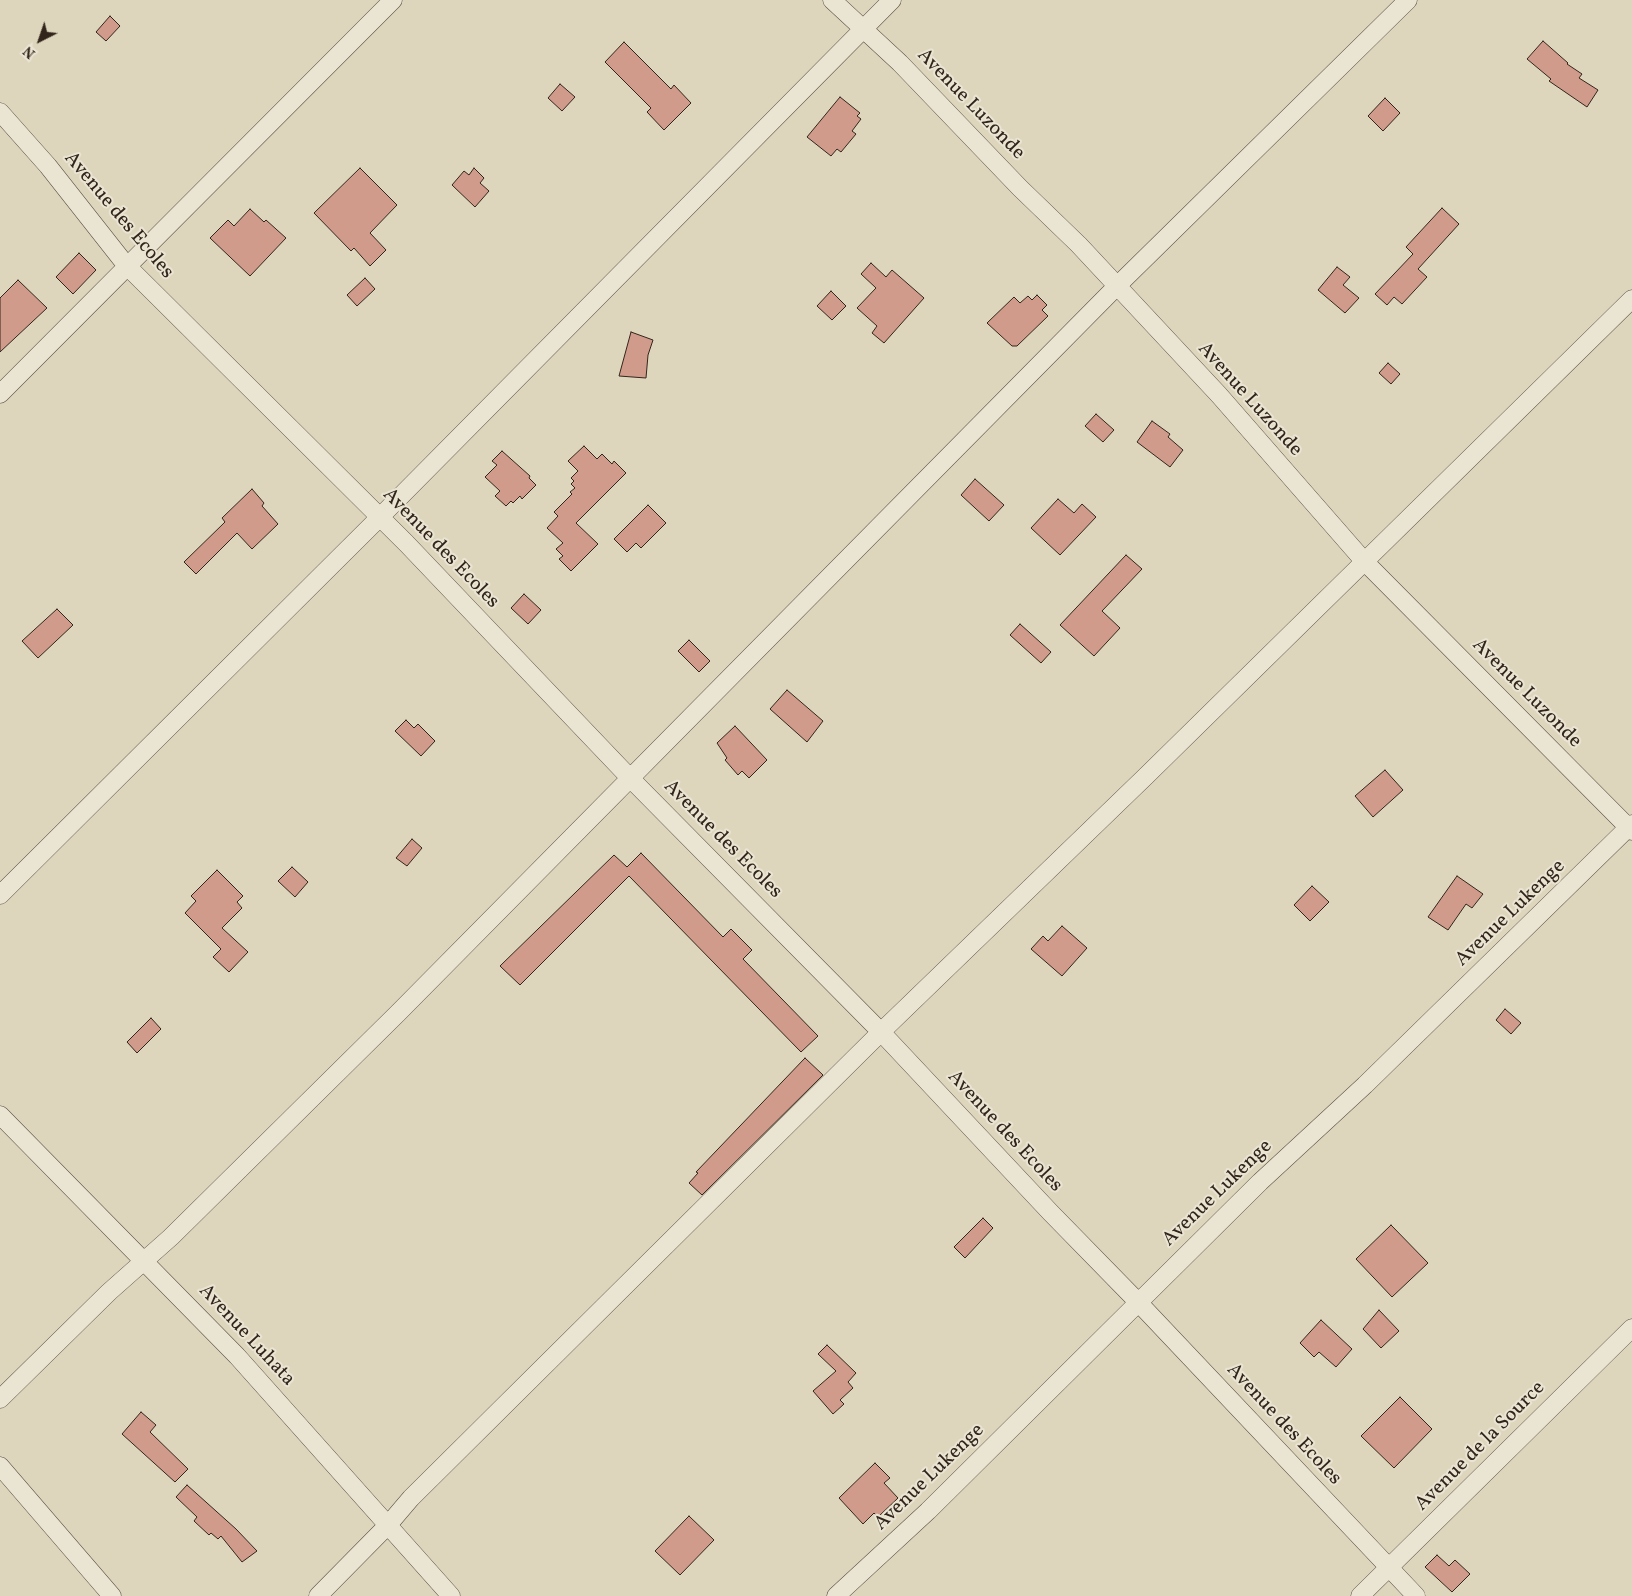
<!DOCTYPE html>
<html>
<head>
<meta charset="utf-8">
<style>
  body { margin:0 }
  #map { position:relative; width:1632px; height:1596px; overflow:hidden; background:#ded6bc; font-family:Vollkorn,serif }
  canvas { display:block }
  .north { position:absolute; left:15px; top:15px; width:50px; height:50px; -webkit-text-stroke:4px #eae4d3; paint-order:stroke; rotate:221deg; font-size:14px; font-weight:700; line-height:20px; text-align:center; color:#32251b }
  .north::after { content:''; display:block; margin:auto; width:18px; height:22px; background:#32251b; clip-path:polygon(50% 0,100% 100%,50% 72%,0 100%) }
</style>
</head>
<body>
<div id="map">
<canvas width="1632" height="1596"></canvas>
<div class="north">N</div>
</div>
<script>
const ctx = document.querySelector('canvas').getContext('2d');
ctx.lineJoin = 'round';
function fillPath(path, color) { ctx.fillStyle = color; ctx.fill(path, 'evenodd'); }
const shape = rows => new Path2D(rows.map(r => 'M' + r).join(''));
function trace(path, color, width, dash) { ctx.strokeStyle = color; ctx.lineWidth = width; ctx.lineCap = dash ? 'butt' : 'round'; ctx.setLineDash(dash || []); ctx.stroke(path); }
function label(font, color, halo, rows, align = 'center') {
  ctx.font = font + ' Vollkorn,serif'; ctx.lineWidth = 4; ctx.setLineDash([]); ctx.textBaseline = 'middle'; ctx.strokeStyle = halo; ctx.fillStyle = color; for (const [text, x, y, turn = 0] of rows) {
    ctx.save(); ctx.translate(x, y); ctx.rotate((+turn || 0) * Math.PI / 180); ctx.textAlign = isNaN(turn) ? turn : align; if (halo) ctx.strokeText(text, 0, 0); ctx.fillText(text, 0, 0); ctx.restore();
  }
}
const building = shape([
  [110,16,120,26,106,41,96,32,110,16],
  [1543,41,1568,63,1567,64,1582,74,1579,78,1598,90,1587,107,1549,81,1551,79,1527,59,1543,41],
  [624,42,671,89,674,85,691,103,664,130,647,112,651,108,605,62,624,42],
  [560,84,575,97,562,111,548,98,560,84],
  [840,97,860,113,857,116,861,119,852,131,856,134,841,152,837,149,831,156,807,137,840,97],
  [1385,98,1400,113,1383,131,1368,116,1385,98],
  [360,168,397,205,370,233,386,250,370,266,354,248,351,251,314,213,360,168],
  [474,168,484,178,480,183,489,191,475,207,452,185,464,171,469,175,474,168],
  [1442,208,1459,224,1418,269,1427,277,1402,304,1394,297,1387,305,1375,294,1413,254,1406,247,1442,208],
  [250,209,264,222,266,220,286,238,250,276,210,238,228,220,234,226,250,209],
  [79,253,96,270,73,294,56,277,79,253],
  [871,263,886,277,892,270,924,298,884,343,872,333,877,326,857,308,876,288,861,274,871,263],
  [1337,267,1350,277,1343,285,1359,298,1345,313,1318,290,1337,267],
  [365,278,375,289,357,306,347,295,365,278],
  [18,280,47,308,0,352,0,298,18,280],
  [831,291,846,306,832,320,817,306,831,291],
  [1037,295,1047,305,1042,310,1048,316,1017,346,1012,346,987,323,1014,297,1020,303,1028,296,1032,300,1037,295],
  [631,332,653,340,648,355,646,378,619,376,631,332],
  [1388,363,1400,374,1391,384,1379,373,1388,363],
  [1096,414,1114,430,1103,442,1085,426,1096,414],
  [1152,421,1170,434,1168,437,1183,450,1170,467,1137,442,1152,421],
  [584,446,597,459,602,454,612,464,614,461,626,473,576,523,598,544,571,571,559,559,563,556,556,549,563,543,547,528,558,516,554,512,572,494,570,492,575,488,571,484,574,481,571,478,578,471,568,461,584,446],
  [502,451,530,476,529,478,536,485,522,499,520,496,513,503,511,501,506,506,495,496,500,491,485,477,497,465,492,461,502,451],
  [975,479,1004,505,989,521,961,495,975,479],
  [252,489,264,503,262,506,278,524,252,549,237,533,196,574,184,562,225,522,222,518,252,489],
  [1058,499,1074,513,1082,504,1096,517,1060,555,1031,528,1058,499],
  [648,505,666,523,641,548,636,543,627,552,614,539,648,505],
  [1126,555,1142,569,1102,611,1120,628,1094,656,1060,625,1126,555],
  [524,594,541,610,528,624,511,608,524,594],
  [57,609,73,625,38,658,22,641,57,609],
  [1020,624,1051,652,1041,663,1010,635,1020,624],
  [689,640,710,661,699,672,678,651,689,640],
  [787,690,823,721,807,742,770,709,787,690],
  [406,720,414,728,418,724,435,741,421,756,395,731,406,720],
  [735,726,767,760,749,778,742,771,738,775,725,760,727,758,717,743,735,726],
  [1385,770,1403,790,1373,817,1355,796,1385,770],
  [412,839,422,848,407,866,396,858,412,839],
  [641,853,723,937,731,929,752,950,743,959,818,1036,801,1052,629,876,520,985,500,966,614,855,627,867,641,853],
  [292,867,308,882,295,897,278,881,292,867],
  [217,870,243,896,237,902,242,908,222,928,248,952,229,972,213,957,221,949,185,913,196,901,191,896,217,870],
  [1457,876,1483,894,1472,908,1466,904,1448,930,1428,917,1457,876],
  [1312,886,1329,902,1310,921,1294,905,1312,886],
  [1062,926,1087,948,1062,976,1031,949,1043,936,1048,941,1062,926],
  [1505,1009,1521,1023,1511,1034,1496,1020,1505,1009],
  [151,1018,161,1029,137,1053,127,1042,151,1018],
  [805,1058,823,1075,702,1195,689,1183,698,1173,696,1172,805,1058],
  [983,1218,993,1228,965,1258,954,1247,983,1218],
  [1391,1225,1428,1263,1392,1297,1356,1259,1391,1225],
  [1379,1310,1399,1331,1381,1348,1363,1329,1379,1310],
  [1321,1320,1352,1349,1336,1367,1319,1352,1314,1357,1300,1343,1321,1320],
  [827,1345,856,1373,848,1382,853,1388,840,1400,844,1404,833,1414,813,1391,836,1371,818,1354,827,1345],
  [1400,1397,1432,1429,1394,1468,1361,1436,1400,1397],
  [141,1412,156,1425,150,1432,188,1469,175,1482,122,1434,141,1412],
  [875,1463,890,1478,884,1483,898,1498,878,1517,874,1513,863,1524,839,1498,875,1463],
  [187,1485,236,1529,257,1551,242,1562,221,1536,218,1539,211,1533,209,1535,194,1521,197,1517,176,1497,187,1485],
  [689,1516,714,1540,680,1575,655,1551,689,1516],
  [1437,1555,1449,1566,1455,1560,1470,1574,1452,1592,1425,1567,1437,1555]
]);
const minor = shape([
  [832,0,900,63,1020,188,1079,245,1219,395,1364,561,1632,831],
  [0,112,48,166,126,265,406,543,630,778,881,1032,1050,1212,1137,1301,1416,1596],
  [0,394,393,0],
  [0,895,380,517,892,0],
  [0,1115,237,1356,451,1596],
  [0,1399,109,1292,171,1237,398,1013,1117,286,1408,0],
  [0,1466,112,1596],
  [318,1596,388,1525,411,1498,881,1032,1146,776,1632,299],
  [836,1596,928,1511,1260,1182,1365,1085,1632,824],
  [1360,1596,1632,1328]
]);
const streetNames = [
  ["Avenue Luzonde",970,105,46],
  ["Avenue des Ecoles",118,216,50],
  ["Avenue Luzonde",1249,400,48],
  ["Avenue des Ecoles",440,549,46],
  ["Avenue Luzonde",1526,694,45],
  ["Avenue des Ecoles",722,840,45],
  ["Avenue Lukenge",1511,914,-44],
  ["Avenue des Ecoles",1004,1132,47],
  ["Avenue Lukenge",1218,1194,-44],
  ["Avenue Luhata",246,1336,47],
  ["Avenue des Ecoles",1283,1425,47],
  ["Avenue de la Source",1481,1447,-45],
  ["Avenue Lukenge",930,1478,-44]
];
fillPath(building, '#d19b8b');
trace(building, '#32251b', 1);
trace(minor, '#5d5143', 19);
trace(minor, '#eae4d3', 18);
label('20px', '#32251b', '#eae4d3', streetNames);
</script>
</body>
</html>
